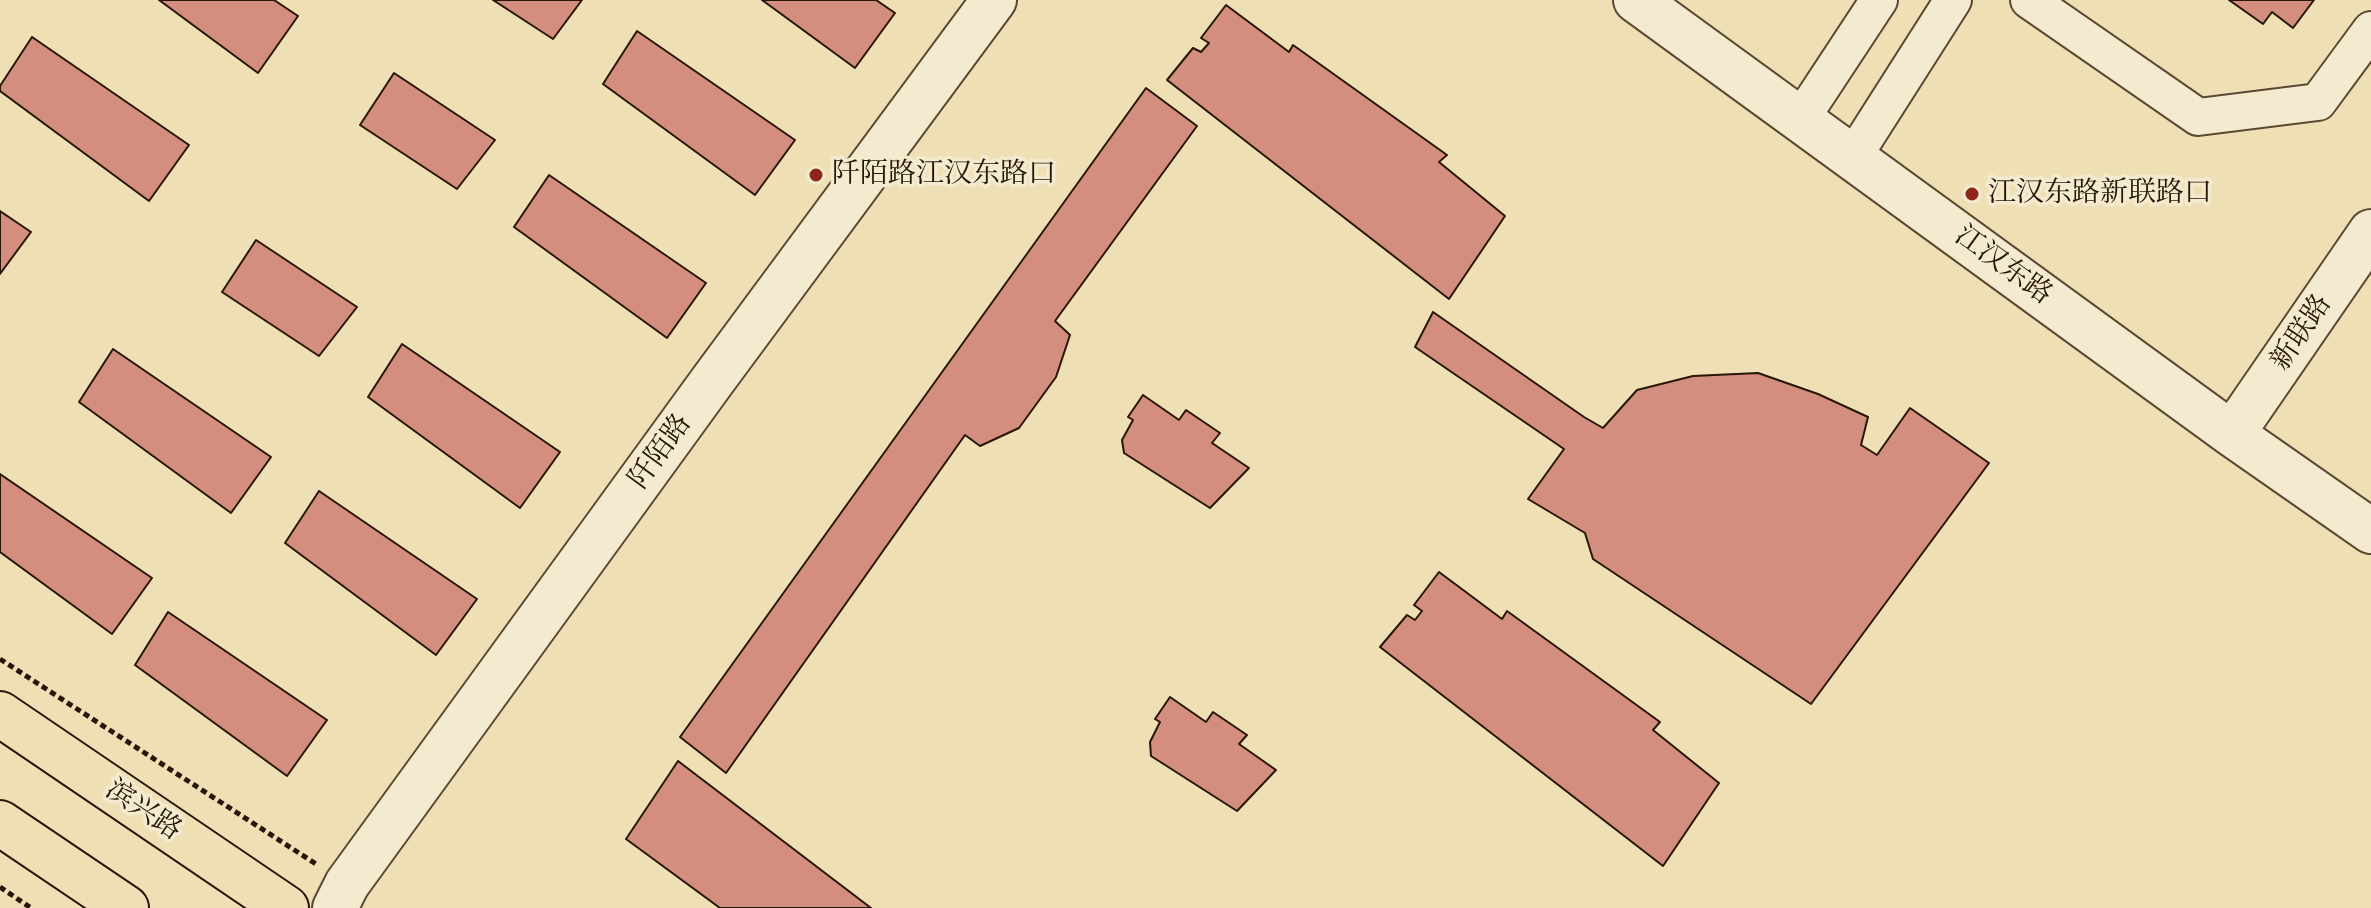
<!DOCTYPE html>
<html>
<head>
<meta charset="utf-8">
<style>
  body { margin:0 }
  canvas { display:block; background:#eedfb5 }
</style>
</head>
<body>
<canvas width="2371" height="908"></canvas>
<script>
const ctx = document.querySelector('canvas').getContext('2d');
ctx.lineJoin = 'round';
function fillPath(path, color) { ctx.fillStyle = color; ctx.fill(path, 'evenodd'); }
const shape = rows => new Path2D(rows.map(r => 'M' + r).join(''));
function trace(path, color, width, dash) { ctx.strokeStyle = color; ctx.lineWidth = width; ctx.lineCap = dash ? 'butt' : 'round'; ctx.setLineDash(dash || []); ctx.stroke(path); }
function label(font, color, halo, rows, align = 'center') {
  ctx.font = font + ' "IM FELL Great Primer","Noto Serif SC",serif'; ctx.lineWidth = 7; ctx.setLineDash([]); ctx.textBaseline = 'middle'; ctx.strokeStyle = halo; ctx.fillStyle = color; for (const [text, x, y, turn = 0] of rows) {
    ctx.save(); ctx.translate(x, y); ctx.rotate((+turn || 0) * Math.PI / 180); ctx.textAlign = isNaN(turn) ? turn : align; if (halo) ctx.strokeText(text, 0, 0); ctx.fillText(text, 0, 0); ctx.restore();
  }
}
const building = shape([
  [159,0,274,0,298,16,258,73,159,0],
  [493,0,582,0,553,39,493,0],
  [762,0,876,0,895,13,855,68,762,0],
  [2229,0,2314,0,2293,28,2272,12,2263,24,2229,0],
  [1226,5,1289,52,1293,45,1447,155,1439,162,1505,216,1449,299,1167,80,1193,48,1201,52,1209,43,1201,38,1226,5],
  [637,31,795,140,755,195,603,84,637,31],
  [32,37,189,145,149,201,0,91,0,86,32,37],
  [394,73,495,140,457,189,360,125,394,73],
  [1146,88,1197,126,1055,321,1070,335,1056,377,1019,428,980,446,965,435,726,773,680,737,1146,88],
  [549,175,706,283,667,338,514,227,549,175],
  [0,211,31,232,0,274,0,211],
  [256,240,357,307,319,356,222,292,256,240],
  [1433,312,1584,417,1603,428,1637,390,1693,376,1758,373,1818,394,1868,417,1861,445,1877,455,1910,408,1989,463,1811,704,1593,559,1585,533,1528,499,1564,449,1415,347,1433,312],
  [402,344,560,452,520,508,368,397,402,344],
  [113,349,271,457,231,513,79,402,113,349],
  [1143,395,1179,420,1186,410,1220,433,1212,443,1249,468,1210,508,1124,453,1122,440,1133,420,1128,417,1143,395],
  [0,474,152,578,112,634,0,552,0,474],
  [319,491,477,599,436,655,285,543,319,491],
  [1439,572,1502,619,1507,611,1660,722,1653,730,1719,783,1663,866,1380,647,1407,615,1415,620,1422,611,1414,605,1439,572],
  [168,612,327,720,287,776,135,665,168,612],
  [1170,697,1206,722,1213,712,1247,735,1239,744,1276,770,1237,811,1151,756,1150,742,1160,722,1155,719,1170,697],
  [678,761,871,908,720,908,626,839,678,761]
]);
const path = shape([
  [0,659,316,864],
  [0,887,31,908]
]);
const minor = shape([
  [2029,0,2198,117,2318,102,2371,30],
  [1800,120,1879,0],
  [1853,157,1953,0]
]);
const tertiary = shape([
  [1636,0,2232,434,2371,531],
  [2232,434,2371,232],
  [335,908,347,884,713,380,994,0]
]);
const primary = shape([
  [0,714,286,908],
  [0,823,126,908]
]);
const markers = [
  [816,175,8,"#8f2418"],
  [1972,194,8,"#8f2418"]
];
const poiNames = [
  ["阡陌路江汉东路口",832,175],
  ["江汉东路新联路口",1988,194]
];
const streetNames = [
  ["江汉东路",2003,266,36],
  ["新联路",2302,333,-56],
  ["阡陌路",661,452,-54],
  ["滨兴路",143,811,34]
];
fillPath(building, '#d38e7f');
trace(building, '#281607', 2);
trace(minor, '#5a4832', 40);
trace(tertiary, '#5a4832', 48);
trace(primary, '#281607', 48);
trace(path, '#281607', 5, [6, 4]);
trace(minor, '#f4eacf', 36);
trace(tertiary, '#f4eacf', 44);
trace(primary, '#eedfb5', 44);
for (const [x, y, r, color] of markers) { const dot = new Path2D(); dot.arc(x, y, r, 0, 2 * Math.PI); ctx.fillStyle = color; ctx.fill(dot); trace(dot, '#f4eacf', 3); }
label('28px', '#281607', '#f4eacf', poiNames, 'left');
label('28px', '#281607', '#f4eacf', streetNames);
</script>
</body>
</html>
